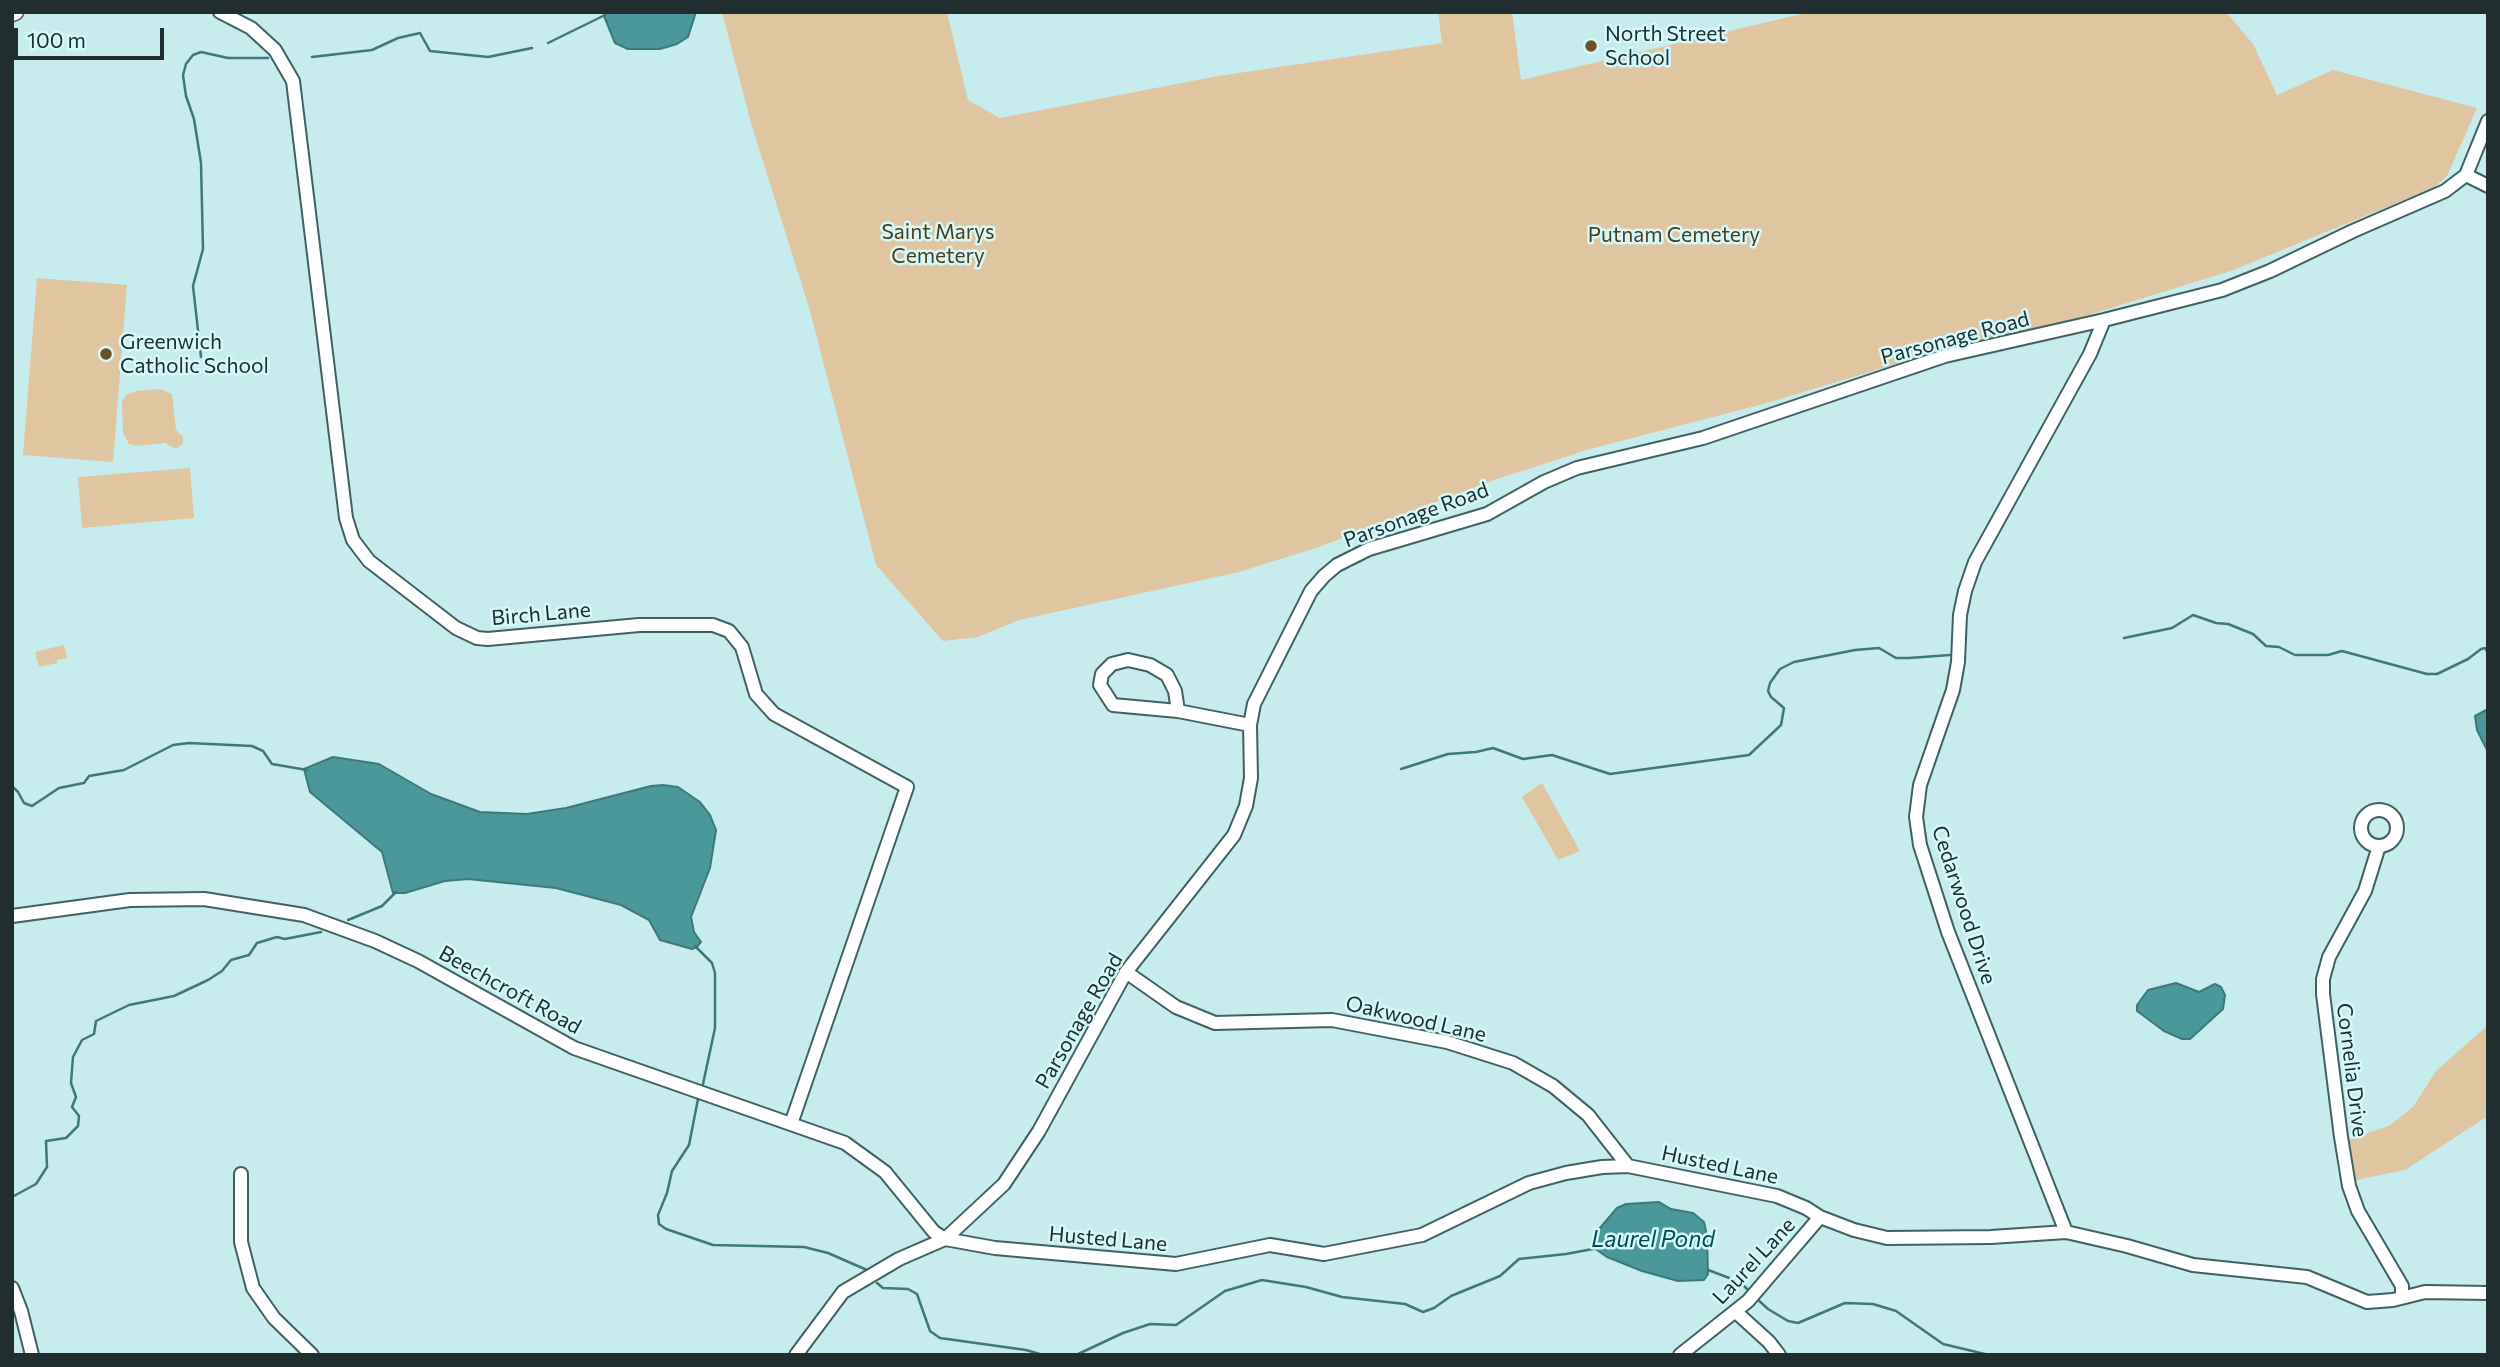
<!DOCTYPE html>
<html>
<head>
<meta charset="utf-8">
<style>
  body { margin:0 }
  #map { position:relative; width:2500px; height:1367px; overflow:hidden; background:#c7eced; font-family:Commissioner,sans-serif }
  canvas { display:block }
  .frame { position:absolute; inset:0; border:14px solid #202e2f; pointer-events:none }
  .scale { position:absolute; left:14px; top:28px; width:150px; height:32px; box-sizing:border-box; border:4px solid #202e2f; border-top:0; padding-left:9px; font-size:21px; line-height:24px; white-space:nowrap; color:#202e2f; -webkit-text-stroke:5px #d4f9fb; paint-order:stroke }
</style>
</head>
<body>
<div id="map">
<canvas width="2500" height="1367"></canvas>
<div class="frame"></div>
<div class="scale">100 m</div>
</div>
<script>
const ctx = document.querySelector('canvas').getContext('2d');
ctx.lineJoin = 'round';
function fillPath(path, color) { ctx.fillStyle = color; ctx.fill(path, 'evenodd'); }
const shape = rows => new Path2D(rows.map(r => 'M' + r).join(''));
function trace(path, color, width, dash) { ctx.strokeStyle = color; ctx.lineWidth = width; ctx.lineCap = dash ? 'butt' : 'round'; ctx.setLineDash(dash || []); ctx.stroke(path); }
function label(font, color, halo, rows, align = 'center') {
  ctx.font = font + ' Commissioner,sans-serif'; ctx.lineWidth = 5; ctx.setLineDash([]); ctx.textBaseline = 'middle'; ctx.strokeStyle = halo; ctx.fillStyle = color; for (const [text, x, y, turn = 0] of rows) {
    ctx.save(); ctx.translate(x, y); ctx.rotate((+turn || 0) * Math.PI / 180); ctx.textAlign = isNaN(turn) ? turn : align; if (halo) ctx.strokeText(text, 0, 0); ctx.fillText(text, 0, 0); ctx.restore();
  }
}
const green = shape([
  [722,12,947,12,968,100,1000,118,1218,76,1442,43,1438,12,1512,12,1521,80,1810,12,2226,12,2253,44,2277,95,2333,70,2477,108,2447,176,2433,188,2231,271,2082,317,1932,353,1767,403,1590,449,1494,480,1316,548,1239,572,1019,620,978,637,943,641,876,565,810,311,751,123],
  [37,278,127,285,113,462,23,455],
  [161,389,172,394,176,430,183,437,183,443,176,449,165,443,136,446,129,444,123,433,122,401,126,395,136,391],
  [190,468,194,518,82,528,78,477],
  [64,645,67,658,57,660,57,663,39,667,35,652],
  [1542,783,1580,851,1558,860,1522,797],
  [2488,1025,2488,1116,2405,1170,2356,1180,2346,1140,2389,1126,2413,1107,2436,1071]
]);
const water = shape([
  [605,12,696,12,688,37,677,44,660,49,628,49,615,43,604,16,605,12],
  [2488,709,2488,752,2477,730,2475,716,2488,709],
  [333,757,379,764,431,794,480,812,527,814,566,808,651,786,663,785,678,787,700,802,710,815,716,830,710,868,691,917,694,932,701,942,697,947,692,949,660,940,649,920,621,905,556,888,468,879,445,881,405,893,393,893,382,852,310,792,304,769,333,757],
  [2176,983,2199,992,2215,984,2221,987,2225,995,2223,1009,2190,1039,2182,1039,2164,1031,2137,1011,2137,1005,2148,990,2176,983],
  [1659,1202,1671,1209,1693,1213,1704,1222,1707,1236,1708,1274,1704,1280,1678,1281,1642,1271,1607,1257,1591,1246,1593,1236,1617,1208,1626,1204,1659,1202]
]);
const stream = shape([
  [548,43,605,15],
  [312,57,372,50,398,38,420,33,430,51,488,57,532,48],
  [201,357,193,286,203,249,201,163,194,119,186,96,183,75,186,64,193,55,201,52,228,58,268,58],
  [2124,638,2172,628,2193,615,2216,623,2228,624,2253,634,2266,646,2279,647,2295,655,2328,655,2342,651,2427,674,2437,674,2468,659,2481,649,2485,648,2488,653],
  [1401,769,1448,754,1476,752,1493,748,1523,759,1552,755,1610,774,1749,755,1781,725,1784,708,1771,697,1768,691,1770,683,1780,669,1794,662,1855,650,1879,648,1896,658,1909,658,1950,655],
  [12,786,18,792,24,803,32,806,59,788,84,783,89,776,124,770,173,745,189,743,252,746,263,751,272,764,307,770],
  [348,920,382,906,396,892],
  [695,946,712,963,715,973,715,1028,703,1084],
  [698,1099,689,1145,672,1171,667,1193,658,1215,659,1224,666,1229,713,1245,804,1247,828,1253,867,1270],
  [12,1197,36,1184,47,1167,46,1141,66,1138,78,1126,79,1116,72,1107,76,1097,71,1083,73,1057,82,1040,94,1034,96,1021,129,1005,174,996,208,980,222,971,231,960,249,955,257,943,277,937,285,939,321,932],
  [1708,1270,1740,1282,1750,1292],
  [877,1283,883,1288,908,1289,917,1294,930,1331,940,1338,1026,1350,1043,1355],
  [1755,1297,1768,1309,1788,1321,1798,1323,1845,1303,1873,1304,1896,1311,1943,1344,1989,1355],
  [1076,1355,1123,1333,1150,1324,1176,1325,1225,1291,1262,1280,1306,1287,1342,1297,1405,1304,1423,1312,1434,1308,1451,1296,1500,1276,1519,1259,1566,1254,1598,1248]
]);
const minor = shape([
  [220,12,251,28,275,50,293,81,346,518,353,540,369,561,456,628,477,638,488,639,639,625,713,625,729,631,742,647,756,694,774,714,907,787,791,1124],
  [2466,175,2488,186],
  [1178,711,1175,691,1167,675,1150,665,1128,660,1112,664,1102,674,1100,685,1113,705,1178,711,1250,725],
  '2361 828a18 18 0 1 1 36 0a18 18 0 1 1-36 0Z',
  [2379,846,2365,891,2329,957,2323,979,2323,994,2341,1137,2349,1186,2358,1211,2402,1286,2402,1297],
  [12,916,130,900,204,899,304,915,375,941,418,961,574,1048,845,1143,885,1172,934,1232,945,1239,995,1248,1176,1264,1270,1245,1324,1254,1422,1235,1529,1183,1566,1173,1602,1167,1628,1166,1777,1196,1806,1208,1820,1217,1854,1230,1887,1238,1991,1237,2066,1232,2127,1246,2193,1265,2307,1277,2367,1302,2393,1300,2425,1292,2488,1293],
  [1126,972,1176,1007,1215,1023,1332,1020,1447,1042,1513,1063,1553,1086,1588,1115,1628,1166],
  [241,1174,241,1242,253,1288,274,1318,312,1355],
  [2066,1232,1948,932,1920,845,1916,817,1920,785,1953,690,1958,662,1960,615,1965,591,1975,562,2090,354,2104,320],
  [12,1288,21,1311,32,1355],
  [1736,1312,1769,1342,1779,1355],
  [796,1355,843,1292,899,1259,945,1239,1004,1184,1039,1131,1126,972,1234,835,1246,806,1251,778,1250,725,1254,704,1311,591,1324,576,1337,565,1369,549,1487,514,1544,482,1577,468,1703,438,1945,356,2104,320,2222,290,2270,271,2353,231,2445,191,2466,175,2488,121],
  [1680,1355,1748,1301,1820,1217]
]);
const major = shape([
  [12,13,15,12]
]);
const markers = [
  [1591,46,7,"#6d5024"],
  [106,354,7,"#6d5024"]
];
const poiNames = [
  ["North Street",1605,34],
  ["School",1605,58],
  ["Greenwich",120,342],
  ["Catholic School",120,366]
];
const parkNames = [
  ["Saint Marys",938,232],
  ["Cemetery",938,256],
  ["Putnam Cemetery",1674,235]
];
const streetNames = [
  ["Parsonage Road",1955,338,-15],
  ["Parsonage Road",1416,515,-20],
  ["Birch Lane",541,614,-5],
  ["Cedarwood Drive",1964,905,72],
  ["Beechcroft Road",510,990,29],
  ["Oakwood Lane",1416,1019,13],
  ["Parsonage Road",1079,1021,-60],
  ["Cornelia Drive",2352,1070,83],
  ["Husted Lane",1720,1165,12],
  ["Husted Lane",1108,1239,5],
  ["Laurel Lane",1754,1261,-47]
];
const waterNames = [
  ["Laurel Pond",1653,1239]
];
fillPath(green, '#e0c5a1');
fillPath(water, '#4a989b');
trace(water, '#3d787b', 2);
trace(stream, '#3d787b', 2.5);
trace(minor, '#406162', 16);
trace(major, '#406162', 19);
trace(minor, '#fff', 12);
trace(major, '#fff', 16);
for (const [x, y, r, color] of markers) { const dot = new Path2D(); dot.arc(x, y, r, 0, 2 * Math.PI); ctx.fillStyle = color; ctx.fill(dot); trace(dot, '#d4f9fb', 2.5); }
label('21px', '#202e2f', '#d4f9fb', poiNames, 'left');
label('21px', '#523a13', '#d4f9fb', parkNames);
label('21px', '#202e2f', '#d4f9fb', streetNames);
label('italic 23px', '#004b4e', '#d4f9fb', waterNames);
</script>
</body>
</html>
